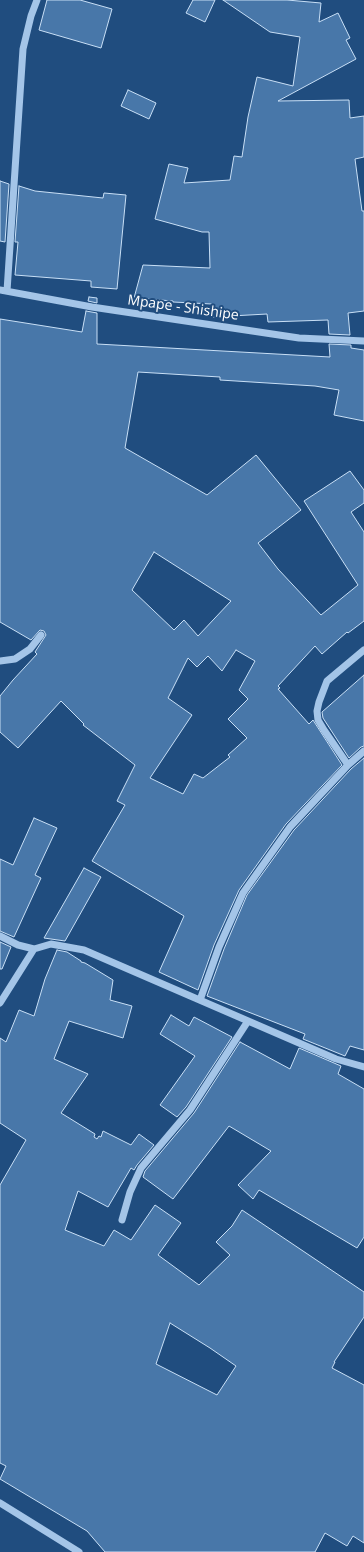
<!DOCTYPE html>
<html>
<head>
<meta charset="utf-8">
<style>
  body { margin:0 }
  canvas { display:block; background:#204d7f }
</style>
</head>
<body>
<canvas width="364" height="1552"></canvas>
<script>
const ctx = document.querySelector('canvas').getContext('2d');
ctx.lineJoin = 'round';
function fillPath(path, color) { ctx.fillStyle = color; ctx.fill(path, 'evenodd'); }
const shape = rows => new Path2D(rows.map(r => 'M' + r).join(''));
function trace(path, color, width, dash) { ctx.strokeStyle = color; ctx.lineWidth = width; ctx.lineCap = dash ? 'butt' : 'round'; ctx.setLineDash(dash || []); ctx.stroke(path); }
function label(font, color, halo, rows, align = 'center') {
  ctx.font = font + ' "Open Sans",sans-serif'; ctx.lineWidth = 4; ctx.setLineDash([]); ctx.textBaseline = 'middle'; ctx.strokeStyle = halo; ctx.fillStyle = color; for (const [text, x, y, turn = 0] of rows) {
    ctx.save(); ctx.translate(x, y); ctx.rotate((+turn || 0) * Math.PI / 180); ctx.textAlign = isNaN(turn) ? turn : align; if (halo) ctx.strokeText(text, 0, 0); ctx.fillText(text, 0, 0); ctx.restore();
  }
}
const building = shape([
  [47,0,80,0,112,9,101,48,39,30,47,0],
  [193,0,215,0,205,22,186,13,193,0],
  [223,0,287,0,321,3,319,22,338,13,350,38,346,40,356,59,278,101,349,100,350,118,364,116,364,157,355,159,362,211,364,211,364,311,348,313,350,335,329,334,328,320,268,322,267,314,213,317,212,304,173,302,173,301,134,298,143,265,210,268,209,232,202,232,155,219,169,164,188,168,184,183,230,180,234,156,242,157,248,117,257,77,293,86,300,37,270,32,223,0],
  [128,90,156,103,149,119,121,106,128,90],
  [0,181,9,184,5,242,0,241,0,181],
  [19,186,35,191,103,198,104,193,126,195,117,289,91,287,91,281,15,275,18,242,15,242,19,186],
  [89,297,97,298,97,303,88,301,89,297],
  [86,311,97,313,97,344,330,357,329,344,351,345,351,348,364,350,364,421,334,415,339,390,315,386,220,380,220,377,138,372,125,448,207,495,256,455,301,510,258,543,278,569,321,615,358,585,304,501,350,471,364,490,364,503,351,512,364,532,364,621,348,633,347,632,322,654,315,646,278,686,280,688,278,689,309,724,313,720,342,765,286,824,239,890,214,945,198,990,159,972,184,916,92,861,125,805,117,801,135,765,83,725,84,724,61,701,18,748,0,732,0,696,13,680,37,654,35,652,46,635,44,631,40,630,31,640,0,622,0,319,82,332,86,311],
  [154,552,231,601,198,636,184,620,174,630,132,590,154,552],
  [236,650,255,661,239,690,248,699,228,719,247,738,228,755,230,757,203,778,194,774,183,794,150,778,192,715,168,698,188,658,197,667,208,656,222,671,236,650],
  [364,675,364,746,361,747,349,758,323,718,322,712,364,675],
  [364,758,364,1050,350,1046,345,1056,303,1039,305,1034,207,996,224,949,247,895,294,830,351,769,364,758],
  [34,818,57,828,35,875,41,878,14,937,0,931,0,859,13,865,34,818],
  [84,868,101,877,65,941,44,938,84,868],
  [0,942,11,947,2,969,0,969,0,942],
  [57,950,67,952,81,961,81,962,85,963,113,980,110,1000,132,1006,123,1038,69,1021,54,1059,88,1074,61,1113,95,1134,94,1137,97,1139,99,1136,101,1137,103,1131,131,1145,139,1134,154,1145,137,1165,134,1170,131,1168,108,1207,78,1191,65,1230,104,1246,114,1230,131,1240,155,1205,181,1223,158,1255,199,1285,230,1255,216,1242,232,1226,242,1210,364,1292,364,1317,334,1362,335,1362,332,1368,364,1385,364,1543,353,1536,347,1546,325,1533,315,1552,105,1552,87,1531,0,1479,6,1466,0,1463,0,1185,26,1140,0,1123,0,1038,6,1042,19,1010,34,1016,45,979,57,950],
  [170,1323,210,1348,236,1366,217,1395,156,1364,170,1323],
  [171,1015,189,1026,194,1017,232,1037,186,1107,177,1117,160,1105,195,1056,160,1034,171,1015],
  [240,1042,290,1069,299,1048,341,1066,338,1074,364,1089,364,1237,357,1248,259,1190,253,1199,238,1185,271,1151,229,1126,173,1199,143,1177,145,1171,194,1113,240,1042]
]);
const minor = shape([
  [0,290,92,307,299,338,364,341],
  [7,291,23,49,31,16,37,0],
  [0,661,15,659,30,649,41,635],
  [348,765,324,730,318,720,317,711,319,702,327,681,364,650],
  [0,936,18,945,34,949,51,944,84,950,336,1059,364,1067],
  [200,1000,219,947,243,893,290,827,348,765,364,751],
  [0,1003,34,949],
  [122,1220,130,1192,141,1168,190,1110,248,1021],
  [0,1503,79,1552]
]);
const streetNames = [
  ["Mpape - Shishipe",183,308,8]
];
fillPath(building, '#4877a9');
trace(building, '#c8dff6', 1);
trace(minor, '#a4c5e8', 7);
label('14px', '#fff', '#204d7f', streetNames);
</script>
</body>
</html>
